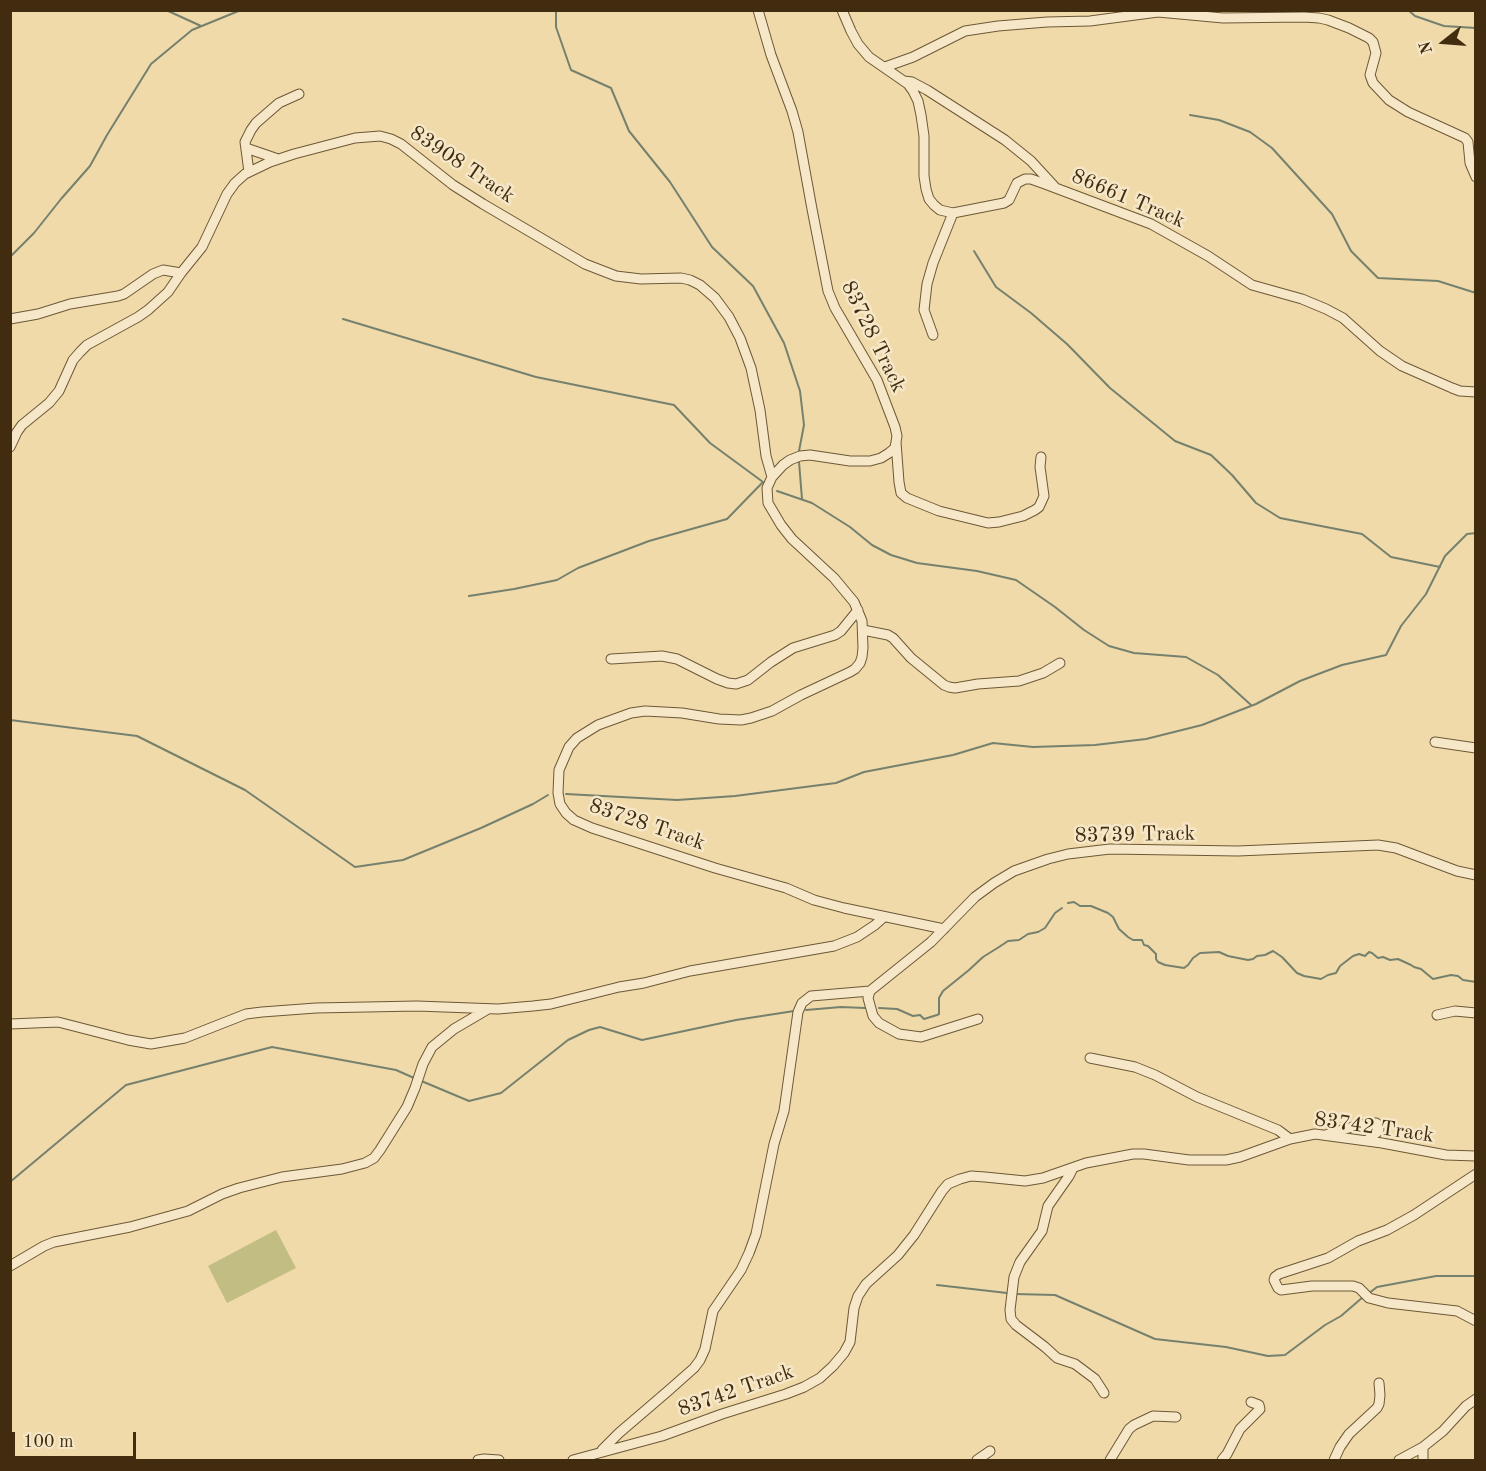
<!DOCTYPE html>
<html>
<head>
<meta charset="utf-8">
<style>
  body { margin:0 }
  #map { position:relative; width:1486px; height:1471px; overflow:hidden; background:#f0daaa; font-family:"Old Standard TT",serif }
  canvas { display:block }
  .frame { position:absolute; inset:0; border:12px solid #412c0f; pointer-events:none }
  .north { position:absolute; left:1414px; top:12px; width:60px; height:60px; -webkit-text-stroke:4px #f5e7c8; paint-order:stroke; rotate:253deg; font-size:16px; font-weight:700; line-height:24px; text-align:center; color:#412c0f }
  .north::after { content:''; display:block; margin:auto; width:21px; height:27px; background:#412c0f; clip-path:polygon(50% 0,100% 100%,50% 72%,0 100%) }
  .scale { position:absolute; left:12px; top:1432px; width:124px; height:27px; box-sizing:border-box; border:3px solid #412c0f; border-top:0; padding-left:8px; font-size:18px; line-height:21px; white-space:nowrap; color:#412c0f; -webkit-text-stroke:4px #f5e7c8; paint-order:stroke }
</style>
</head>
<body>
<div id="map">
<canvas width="1486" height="1471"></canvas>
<div class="frame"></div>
<div class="north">N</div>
<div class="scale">100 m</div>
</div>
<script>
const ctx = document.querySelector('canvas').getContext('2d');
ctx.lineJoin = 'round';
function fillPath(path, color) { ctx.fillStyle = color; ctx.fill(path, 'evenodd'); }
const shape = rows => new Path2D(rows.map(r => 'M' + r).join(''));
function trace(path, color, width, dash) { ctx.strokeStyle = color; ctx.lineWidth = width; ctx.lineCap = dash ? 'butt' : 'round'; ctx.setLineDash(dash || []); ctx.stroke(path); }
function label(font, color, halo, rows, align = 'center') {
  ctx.font = font + ' "Old Standard TT",serif'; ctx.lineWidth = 5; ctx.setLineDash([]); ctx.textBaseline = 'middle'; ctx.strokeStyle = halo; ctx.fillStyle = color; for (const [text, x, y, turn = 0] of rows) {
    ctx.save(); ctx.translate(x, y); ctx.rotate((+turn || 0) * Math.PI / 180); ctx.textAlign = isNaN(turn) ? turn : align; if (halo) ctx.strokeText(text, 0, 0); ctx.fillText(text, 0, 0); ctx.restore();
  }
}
const green = shape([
  [276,1230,296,1268,227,1303,208,1266]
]);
const stream = shape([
  [166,10,201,26],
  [556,10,556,27,571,70,611,88,629,131,670,182,712,247,753,286,784,343,800,391,804,425,799,451],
  [1408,10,1415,16,1444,26,1476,28],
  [1190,115,1219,120,1250,132,1272,148,1332,214,1351,251,1378,278,1438,281,1476,293],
  [974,251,996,287,1031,313,1067,344,1110,388,1175,441,1211,455,1232,475,1256,503,1280,518,1362,534,1391,557,1440,567],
  [10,257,34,233,61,199,90,166,107,135,151,64,192,30,241,10],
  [343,319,536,377,674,405,710,443,763,482,727,519,649,541,578,568,557,580,514,589,469,596],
  [799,462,802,499],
  [777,491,812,503,850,527,872,545,891,555,917,563,977,571,1016,580,1055,607,1084,630,1109,646,1134,653,1186,657,1218,675,1251,705],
  [10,720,137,736,245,790,355,867,403,860,481,828,533,804,548,795],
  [566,794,677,800,735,796,836,783,864,772,953,755,993,743,1033,747,1095,745,1146,739,1202,725,1256,704,1300,681,1342,665,1386,655,1401,626,1426,594,1445,556,1467,534,1476,533],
  [1068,903,1074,902,1080,906,1091,906,1108,913,1113,917,1119,929,1128,937,1133,940,1142,940,1144,945,1148,946,1156,954,1156,959,1158,962,1165,965,1184,968,1188,965,1193,958,1200,953,1219,952,1228,956,1248,960,1253,959,1257,956,1265,955,1273,951,1282,957,1297,973,1304,976,1321,979,1328,975,1336,973,1340,966,1353,956,1359,954,1365,956,1369,952,1372,953,1378,958,1383,957,1390,960,1398,959,1411,965,1414,967,1421,969,1433,979,1451,975,1458,976,1463,980,1476,982],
  [879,1008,897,1009,913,1016,920,1015,924,1019,937,1015,939,1014,939,998,943,991,969,970,983,957,999,947,1008,941,1019,940,1028,934,1038,932,1045,928,1055,913,1062,908],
  [806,1010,841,1007,865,1008],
  [419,1080,469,1101,501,1093,568,1040,589,1030,600,1027,642,1040,736,1020,794,1011],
  [10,1182,126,1085,272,1047,396,1070,414,1078],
  [937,1285,1007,1293],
  [1015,1294,1055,1295,1155,1339,1226,1347,1268,1356,1285,1355,1325,1325,1341,1316,1363,1297],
  [1368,1294,1377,1287,1436,1276,1476,1276],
  [1474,1460,1476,1460]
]);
const minor = shape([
  [758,10,771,55,792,111,798,132,812,209,828,291,835,308,877,380,895,427,897,436,895,448,889,453,881,458,870,461,850,461,810,455,800,456,790,460,783,465,772,477,767,488,768,503,781,525,792,539,834,578,854,602,862,621,863,648,862,657,860,663,855,669,850,672,801,695,772,711,751,718,741,720,719,719,682,713,645,711,631,713,598,725,577,738,569,747,559,770,558,793,560,804,566,813,574,820,592,828,715,868,786,888,814,900,844,908,944,929],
  [842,10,851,31,858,44,869,57,908,84,913,91,918,101,921,115,924,136,924,176,926,189,929,199,934,205,940,210,953,213,1004,203,1009,200,1017,183,1025,179,1031,179,1045,184,1151,224,1208,256,1252,285,1302,299,1326,309,1343,318,1380,351,1402,366,1452,388,1460,391,1476,392],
  [885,67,913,57,965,31,998,26,1047,22,1090,21,1158,12,1223,18,1304,17,1319,18,1328,20,1349,28,1369,38,1373,42,1376,53,1370,75,1373,83,1389,100,1408,112,1465,138,1468,142,1470,163,1476,177],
  [904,81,912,82,927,90,1005,140,1031,161,1054,186],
  [246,148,278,159],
  [249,172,245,142,251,130,256,123,279,103,299,94],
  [10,319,38,314,70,304,118,296,124,294,153,274,163,270,181,273],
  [933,335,924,310,927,284,933,263,953,213],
  [896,442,899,482,901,493,907,498,939,511,988,523,999,522,1023,516,1035,510,1039,507,1044,496,1040,467,1041,457],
  [10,447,17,432,22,425,49,403,59,391,73,360,80,352,87,345,138,317,148,310,168,292,181,273,202,247,227,194,235,183,245,174,270,162,294,154,355,138,380,136,391,139,401,144,453,185,483,204,585,264,616,276,641,279,681,278,690,280,700,285,715,298,729,317,740,338,751,368,760,410,766,456,772,477],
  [863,630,888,635,893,638,911,658,944,685,949,687,955,688,978,684,1019,681,1043,673,1060,663],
  [611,659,662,656,677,659,717,679,728,683,736,684,748,680,771,662,793,648,835,635,841,631,858,610],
  [1435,742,1476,748],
  [1437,1015,1455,1011,1476,1013],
  [978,1019,921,1037,899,1034,879,1023,873,1016,868,998,870,991,931,942,975,897,994,883,1014,871,1048,859,1068,854,1110,849,1238,851,1378,845,1396,848,1457,871,1476,875],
  [10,1024,58,1022,128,1040,151,1044,185,1038,246,1014,262,1012,316,1008,417,1006,498,1009,533,1006,551,1004,619,987,644,983,690,971,834,946,857,937,875,925,884,917],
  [1090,1058,1135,1067,1155,1075,1197,1097,1278,1130,1290,1139],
  [1328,1134,1356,1126,1376,1123,1379,1125,1379,1131,1366,1141],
  [1073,1168,1069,1176,1048,1206,1042,1231,1020,1262,1014,1277,1010,1310,1011,1319,1016,1325,1045,1347,1057,1358,1075,1364,1095,1379,1104,1393],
  [1476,1174,1414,1215,1387,1230,1358,1241,1328,1258,1279,1274,1275,1277,1274,1280,1278,1288,1281,1290,1312,1286,1353,1286,1359,1288,1369,1298,1388,1303,1457,1311,1476,1321],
  [10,1266,44,1246,54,1242,130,1227,188,1211,222,1194,239,1188,282,1177,342,1169,365,1163,374,1158,380,1150,407,1107,415,1088,423,1064,432,1047,454,1029,488,1009],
  [602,1450,619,1433,668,1391,694,1368,700,1360,705,1349,713,1311,741,1270,749,1253,756,1234,774,1144,784,1111,798,1012,802,1003,811,996,870,991],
  [478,1460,484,1459,499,1460],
  [573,1460,662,1436,722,1414,786,1394,804,1387,820,1378,833,1366,844,1353,850,1342,854,1308,858,1296,866,1284,898,1255,914,1235,942,1191,948,1184,960,1179,971,1176,985,1177,1025,1181,1043,1178,1086,1163,1133,1154,1144,1154,1189,1160,1226,1160,1240,1157,1290,1139,1315,1134,1382,1143,1446,1155,1476,1156],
  [977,1460,990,1451],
  [1110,1460,1129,1429,1134,1425,1153,1416,1176,1417],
  [1222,1460,1227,1454,1240,1429,1260,1409,1259,1405,1251,1402],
  [1334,1460,1340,1447,1349,1434,1377,1408,1379,1404,1380,1395,1379,1383],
  [1399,1460,1423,1447,1443,1431,1466,1406,1476,1399],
  [1423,1460,1423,1447]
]);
const streetNames = [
  ["83908 Track",462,165,34],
  ["86661 Track",1128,199,23],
  ["83728 Track",873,337,64],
  ["83728 Track",647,825,19],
  ["83739 Track",1135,835,-1],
  ["83742 Track",1374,1128,8],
  ["83742 Track",736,1391,-19]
];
fillPath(green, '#c2bd83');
trace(stream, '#76816d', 2);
trace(minor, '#6d5836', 11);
trace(minor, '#f5e7c8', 9);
label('21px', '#412c0f', '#f5e7c8', streetNames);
</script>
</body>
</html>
